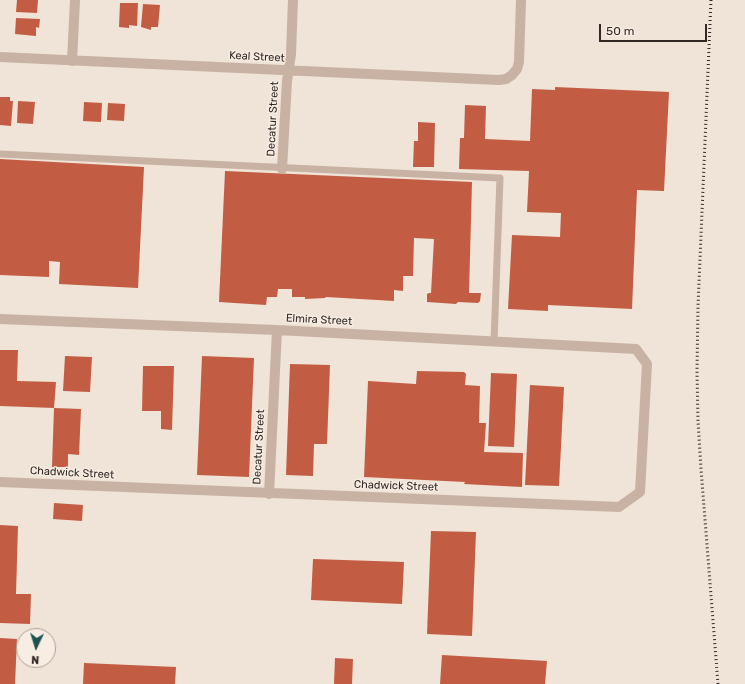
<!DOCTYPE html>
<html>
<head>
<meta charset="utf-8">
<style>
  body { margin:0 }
  #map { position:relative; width:745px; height:684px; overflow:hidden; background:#f0e3d7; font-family:Rubik,sans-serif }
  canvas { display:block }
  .north { position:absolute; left:16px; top:628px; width:40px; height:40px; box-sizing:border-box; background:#f8ede3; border:1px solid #a99f97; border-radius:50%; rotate:184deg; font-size:11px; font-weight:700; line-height:16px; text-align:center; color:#322925 }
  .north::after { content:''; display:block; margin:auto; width:14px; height:18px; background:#1d5152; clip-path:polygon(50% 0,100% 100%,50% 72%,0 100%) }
  .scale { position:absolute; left:599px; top:24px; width:108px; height:18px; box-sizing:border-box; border:2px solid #322925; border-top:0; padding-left:5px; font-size:12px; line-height:14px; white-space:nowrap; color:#322925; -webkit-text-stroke:3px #f8ede3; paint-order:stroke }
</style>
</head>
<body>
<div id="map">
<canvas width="745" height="684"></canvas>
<div class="north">N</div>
<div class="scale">50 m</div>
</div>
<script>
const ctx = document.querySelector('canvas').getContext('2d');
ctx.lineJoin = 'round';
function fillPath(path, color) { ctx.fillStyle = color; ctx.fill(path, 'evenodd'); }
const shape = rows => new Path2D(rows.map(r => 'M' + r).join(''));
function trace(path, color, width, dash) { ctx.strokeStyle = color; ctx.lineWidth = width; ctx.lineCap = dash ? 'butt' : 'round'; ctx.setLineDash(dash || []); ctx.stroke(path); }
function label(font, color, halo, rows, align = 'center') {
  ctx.font = font + ' Rubik,sans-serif'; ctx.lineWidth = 3; ctx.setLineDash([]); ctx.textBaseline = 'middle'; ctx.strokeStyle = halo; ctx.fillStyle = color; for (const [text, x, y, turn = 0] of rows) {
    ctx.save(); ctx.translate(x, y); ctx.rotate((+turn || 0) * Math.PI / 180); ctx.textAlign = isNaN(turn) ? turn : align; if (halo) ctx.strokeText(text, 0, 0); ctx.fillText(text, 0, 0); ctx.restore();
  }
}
const building = shape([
  [17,0,38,0,37,13,16,12],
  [120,3,138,3,137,26,129,25,129,28,119,27],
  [143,4,160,5,158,27,151,27,151,30,141,27],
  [16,18,40,19,39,28,36,27,36,36,15,34],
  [555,87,669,92,664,191,637,190,632,309,548,305,548,311,508,309,512,235,560,237,561,213,527,212,529,171,459,169,460,138,464,138,465,105,486,106,485,139,530,141,532,89,555,90],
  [0,97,10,97,10,101,13,101,11,126,0,125],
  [18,101,35,102,33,124,17,123],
  [84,102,102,103,101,122,83,121],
  [108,103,125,104,124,121,107,120],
  [418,122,435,123,434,167,413,167,414,141,418,141],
  [0,159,144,167,138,288,59,284,60,262,49,261,49,277,0,275],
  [225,171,472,182,469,293,481,293,480,301,478,303,458,302,456,304,427,302,427,294,429,293,431,293,434,239,414,238,413,276,403,276,403,291,394,290,394,301,326,297,325,298,305,299,305,297,292,297,292,289,278,289,277,297,267,297,266,305,219,302],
  [0,350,18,350,17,381,56,382,54,408,0,406],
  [65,356,92,357,90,392,63,391],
  [202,356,254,358,249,477,197,475],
  [290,364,330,365,327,444,314,444,313,476,286,475],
  [143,366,174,366,172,430,161,429,161,411,142,411],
  [417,371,464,372,466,374,465,385,480,386,479,423,486,423,484,452,523,453,522,487,464,484,465,482,364,477,368,381,416,384],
  [491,373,517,374,514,447,488,446],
  [530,385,564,387,559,486,525,485],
  [54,408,81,409,79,455,68,454,68,467,52,467],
  [54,503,83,505,82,521,53,519],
  [0,525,18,526,16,594,31,594,30,624,0,623],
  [431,531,476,532,472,636,427,634],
  [313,559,404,562,402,604,311,600],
  [0,638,17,639,15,684,0,684],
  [442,655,547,661,545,684,440,684],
  [335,658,353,659,352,684,334,684],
  [84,663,176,667,175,684,83,684]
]);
const lane = shape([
  [0,154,500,178,494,342]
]);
const street = shape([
  [0,57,499,80,506,79,512,75,517,69,519,62,521,0],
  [72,61,75,0],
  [282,169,287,81,291,54,293,0],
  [0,319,277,330,636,349,647,364,640,492,619,507,0,482],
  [269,494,277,330]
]);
const rail = shape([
  [711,0,698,306,697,372,698,421,701,469,718,684]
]);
const streetNames = [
  ["Keal Street",257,57,3],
  ["Decatur Street",273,119,-87],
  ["Elmira Street",319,320,3],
  ["Decatur Street",259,447,-87],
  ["Chadwick Street",72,473,3],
  ["Chadwick Street",396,486,2]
];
fillPath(building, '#c25d43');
trace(lane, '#c7b2a4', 7);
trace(street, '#c7b2a4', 10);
trace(rail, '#322925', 3, [1, 3]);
label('11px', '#322925', '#f8ede3', streetNames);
</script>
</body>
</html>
